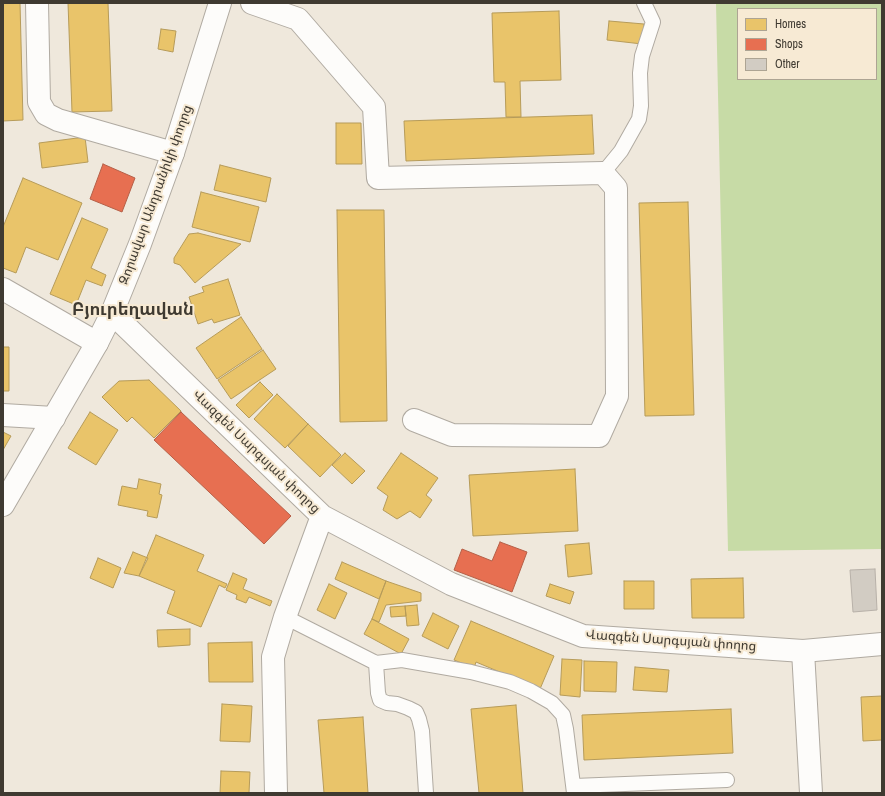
<!DOCTYPE html>
<html>
<head>
<meta charset="utf-8">
<style>
  body { margin:0 }
  #map { position:relative; width:885px; height:796px; overflow:hidden; background:#efe8dc; font-family:"Archivo Narrow",sans-serif }
  canvas { display:block }
  .frame { position:absolute; inset:0; border:4px solid #3f3a31; pointer-events:none }
  .legend { position:absolute; left:737px; top:8px; width:140px; height:72px; box-sizing:border-box; background:#f7ead4; border:1px solid #ada493; margin:0; padding:5px 7px; list-style:none; font-size:12px; color:#3f3a31 }
  .legend li { display:flex; align-items:center; gap:8px; height:20px }
  .legend b { width:20px; border:1px solid #ada493 }
</style>
</head>
<body>
<div id="map">
<canvas width="885" height="796"></canvas>
<div class="frame"></div>
<ul class="legend">
<li><b style="height:11px;background:#e9c46a"></b>Homes</li>
<li><b style="height:11px;background:#e76f51"></b>Shops</li>
<li><b style="height:11px;background:#d2ccc3"></b>Other</li>
</ul>
</div>
<script>
const ctx = document.querySelector('canvas').getContext('2d');
ctx.lineJoin = 'round';
function fillPath(path, color) { ctx.fillStyle = color; ctx.fill(path, 'evenodd'); }
const shape = rows => new Path2D(rows.map(r => 'M' + r).join(''));
function trace(path, color, width, dash) { ctx.strokeStyle = color; ctx.lineWidth = width; ctx.lineCap = dash ? 'butt' : 'round'; ctx.setLineDash(dash || []); ctx.stroke(path); }
function label(font, color, halo, rows, align = 'center') {
  ctx.font = font + ' "Archivo Narrow","Noto Sans Armenian",sans-serif'; ctx.lineWidth = 4; ctx.setLineDash([]); ctx.textBaseline = 'middle'; ctx.strokeStyle = halo; ctx.fillStyle = color; for (const [text, x, y, turn = 0] of rows) {
    ctx.save(); ctx.translate(x, y); ctx.rotate((+turn || 0) * Math.PI / 180); ctx.textAlign = isNaN(turn) ? turn : align; if (halo) ctx.strokeText(text, 0, 0); ctx.fillText(text, 0, 0); ctx.restore();
  }
}
const green = shape([
  [716,3,882,3,882,549,728,551],
  [738,9,876,9,876,79,738,79]
]);
const homes = shape([
  [3,3,20,3,23,120,3,121,3,3],
  [68,3,108,3,112,111,72,112,68,3],
  [559,11,561,80,520,81,521,117,506,117,505,82,494,82,492,13,559,11],
  [609,21,644,24,642,44,607,40,609,21],
  [161,29,176,31,173,52,158,49,161,29],
  [592,115,594,154,406,161,404,121,592,115],
  [336,123,361,123,362,164,336,164,336,123],
  [85,137,88,162,42,168,39,143,85,137],
  [220,165,271,178,266,202,214,190,220,165],
  [23,178,82,203,58,260,26,247,16,273,3,268,3,227,23,178],
  [201,192,259,207,250,242,192,227,201,192],
  [688,202,694,415,645,416,639,203,688,202],
  [337,210,384,210,387,421,340,422,337,210],
  [82,218,108,229,91,268,106,275,102,286,86,280,76,305,50,294,82,218],
  [198,233,241,244,195,283,180,265,174,263,174,258,189,234,198,233],
  [228,279,240,315,214,323,212,319,198,324,189,297,204,292,202,287,228,279],
  [241,317,262,349,217,379,196,348,241,317],
  [3,347,9,347,9,391,3,391,3,347],
  [263,350,276,369,231,399,218,380,263,350],
  [149,380,181,411,154,438,132,417,127,422,102,397,119,381,149,380],
  [260,382,273,395,249,418,236,405,260,382],
  [277,394,308,424,285,448,254,419,277,394],
  [90,412,118,430,96,465,68,448,90,412],
  [308,424,341,455,320,477,288,446,308,424],
  [3,432,11,436,3,450,3,432],
  [345,453,365,471,352,484,332,465,345,453],
  [401,453,438,478,426,495,432,500,420,518,410,511,397,519,383,510,388,496,377,488,401,453],
  [575,469,578,531,473,536,469,475,575,469],
  [139,479,161,484,159,494,162,495,157,518,147,516,148,511,118,505,122,486,137,489,139,479],
  [156,535,204,555,197,571,227,584,225,588,219,585,201,627,167,613,175,591,139,576,156,535],
  [589,543,592,574,568,577,565,545,589,543],
  [133,552,148,558,139,576,124,573,133,552],
  [98,558,121,568,113,588,90,578,98,558],
  [342,562,386,581,379,599,335,579,342,562],
  [233,573,247,579,243,589,272,601,270,606,249,597,246,603,236,599,237,595,226,590,233,573],
  [743,578,744,618,692,618,691,579,743,578],
  [386,581,421,593,421,601,386,605,379,622,372,619,386,581],
  [624,581,654,581,654,609,624,609,624,581],
  [329,584,347,593,335,619,317,610,329,584],
  [550,584,574,592,570,604,546,596,550,584],
  [417,605,419,625,407,626,405,606,417,605],
  [405,606,406,616,391,617,390,607,405,606],
  [433,613,459,626,448,649,422,636,433,613],
  [372,619,409,639,401,654,364,634,372,619],
  [471,621,554,656,540,689,476,662,474,668,454,660,471,621],
  [190,629,190,645,158,647,157,630,190,629],
  [252,642,253,682,209,682,208,643,252,642],
  [562,659,582,660,580,697,560,695,562,659],
  [584,661,617,662,616,692,584,691,584,661],
  [635,667,669,670,667,692,633,690,635,667],
  [882,696,882,740,863,741,861,697,882,696],
  [222,704,252,706,250,742,220,741,222,704],
  [516,705,523,793,479,793,471,709,516,705],
  [731,709,733,753,584,760,582,715,731,709],
  [363,717,368,793,324,793,318,720,363,717],
  [221,771,250,772,249,793,220,793,221,771]
]);
const shops = shape([
  [103,164,135,178,122,212,90,199,103,164],
  [181,412,291,516,264,544,154,440,181,412],
  [500,542,527,552,512,592,454,570,462,549,492,561,500,542]
]);
const building = shape([
  [875,569,877,610,853,612,850,570,875,569]
]);
const lane = shape([
  [603,173,621,151,639,119,641,106,640,73,642,56,653,22,644,3],
  [285,617,376,663,378,693,380,700,387,703,397,704,408,708,416,712,419,719,422,731,426,793],
  [376,663,402,660,471,672,510,682,531,691,552,703,563,715,566,729,574,793],
  [574,786,727,780]
]);
const street = shape([
  [37,3,39,102,46,114,58,120,173,153],
  [252,3,298,19,374,107,378,178,603,173,616,188,617,396,599,436,452,435,414,420],
  [3,289,97,343],
  [3,415,54,418],
  [803,651,811,793]
]);
const secondary = shape([
  [112,313,322,516,451,584,583,636,803,651,882,644],
  [3,505,97,343,112,313,140,244,173,153,220,3],
  [276,793,273,657,285,617,322,516]
]);
const streetNames = [
  ["Զորավար Անդրանիկի փողոց",156,195,-70],
  ["Վազգեն Սարգսյան փողոց",256,452,44],
  ["Վազգեն Սարգսյան փողոց",671,641,4]
];
const districtNames = [
  ["Բյուրեղավան",133,310]
];
fillPath(green, '#c7dba6');
fillPath(homes, '#e9c46a');
trace(homes, '#b69b59', 1);
fillPath(shops, '#e76f51');
trace(shops, '#b55f47', 1);
fillPath(building, '#d2ccc3');
trace(building, '#b7b0a8', 1);
trace(lane, '#b0aaa1', 16);
trace(street, '#b0aaa1', 24);
trace(secondary, '#b0aaa1', 24);
trace(lane, '#fdfcfa', 14);
trace(street, '#fdfcfa', 22);
trace(secondary, '#fdfcfa', 22);
label('13px', '#3f3a31', '#f7ead4', streetNames);
label('bold 17px', '#3f3a31', '#f7ead4', districtNames);
</script>
</body>
</html>
